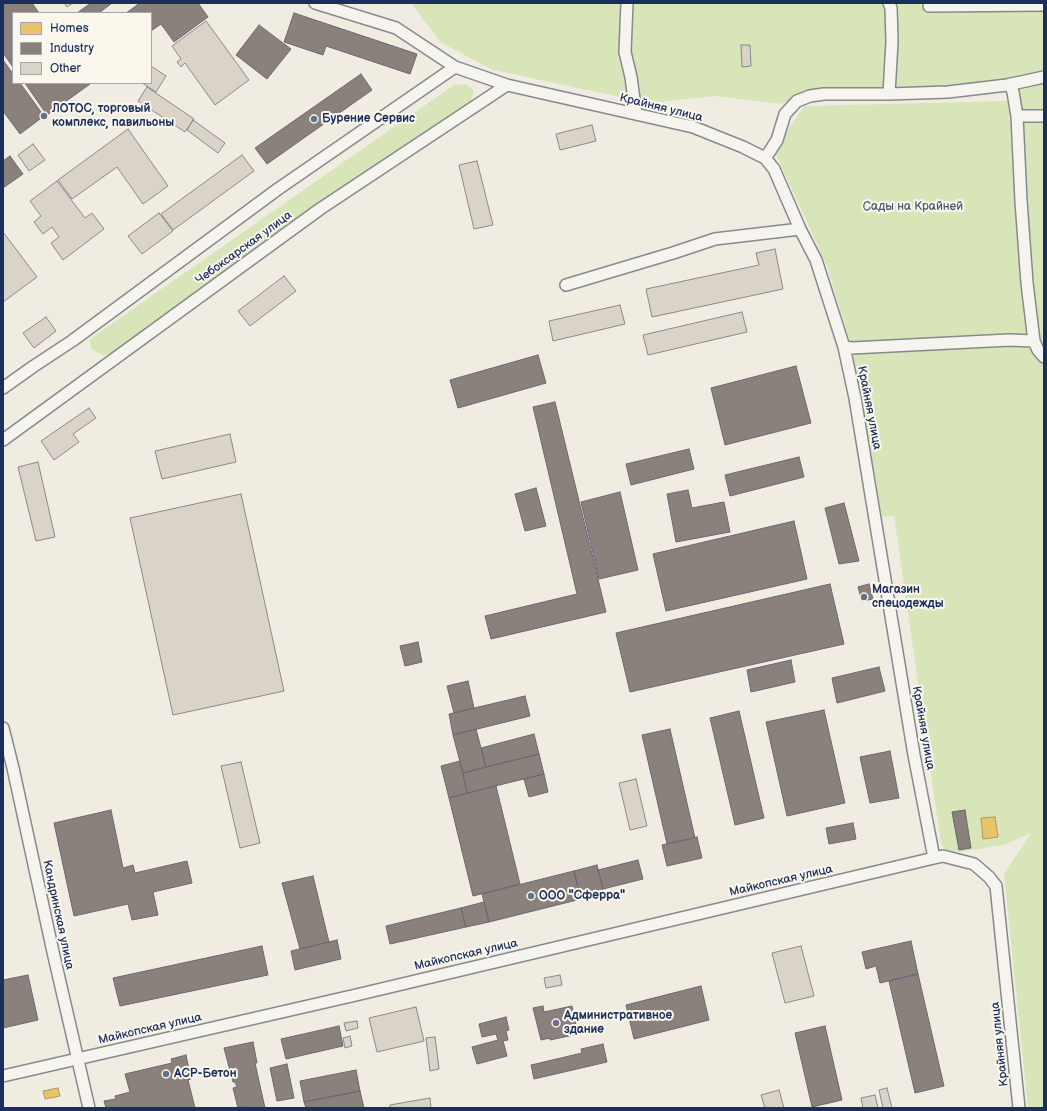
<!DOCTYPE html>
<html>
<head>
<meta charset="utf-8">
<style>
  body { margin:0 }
  #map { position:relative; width:1047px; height:1111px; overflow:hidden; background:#f1ece2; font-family:"Balsamiq Sans",sans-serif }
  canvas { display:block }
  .frame { position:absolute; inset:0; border:4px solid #1b2f5e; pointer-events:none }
  .legend { position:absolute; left:12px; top:12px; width:140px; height:72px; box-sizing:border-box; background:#fbf7ec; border:1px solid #a1a7b3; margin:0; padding:5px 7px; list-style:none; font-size:12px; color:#1b2f5e }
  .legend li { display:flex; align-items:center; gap:8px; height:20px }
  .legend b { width:20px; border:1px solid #a1a7b3 }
</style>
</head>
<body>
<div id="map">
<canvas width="1047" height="1111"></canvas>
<div class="frame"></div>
<ul class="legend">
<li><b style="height:11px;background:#e9c46a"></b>Homes</li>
<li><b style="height:11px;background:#8a817c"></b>Industry</li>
<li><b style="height:11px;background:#dad3c7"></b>Other</li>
</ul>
</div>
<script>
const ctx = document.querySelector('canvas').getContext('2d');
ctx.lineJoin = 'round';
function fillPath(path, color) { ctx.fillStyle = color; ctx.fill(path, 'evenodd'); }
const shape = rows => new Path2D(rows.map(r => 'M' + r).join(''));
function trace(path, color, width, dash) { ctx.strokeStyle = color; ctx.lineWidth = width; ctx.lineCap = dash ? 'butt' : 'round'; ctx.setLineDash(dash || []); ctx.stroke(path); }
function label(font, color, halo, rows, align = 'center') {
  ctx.font = font + ' "Balsamiq Sans",sans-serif'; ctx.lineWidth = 4; ctx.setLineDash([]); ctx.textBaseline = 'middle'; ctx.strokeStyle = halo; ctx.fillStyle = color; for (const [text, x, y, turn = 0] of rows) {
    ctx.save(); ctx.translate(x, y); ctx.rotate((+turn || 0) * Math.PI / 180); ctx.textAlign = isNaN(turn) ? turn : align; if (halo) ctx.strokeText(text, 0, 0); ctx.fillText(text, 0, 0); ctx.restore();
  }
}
const green = shape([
  [411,3,1044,3,1044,356,1039,353,1011,80,943,92,815,91,780,104,715,96,649,103,493,70,440,42],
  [466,84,474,91,470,104,110,355,101,355,91,348,90,339,454,85],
  [1008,101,1028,343,1044,363,1044,1107,1043,1108,1028,1108,1004,874,1031,833,1004,845,960,852,946,850,941,844,894,516,882,517,852,348,827,266,774,150,804,106]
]);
const homes = shape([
  [995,817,998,837,983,839,981,818,995,817],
  [58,1088,60,1096,45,1099,43,1091,58,1088]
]);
const industry = shape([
  [3,3,32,3,39,13,13,13,13,67,3,53,3,3],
  [91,3,112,3,99,13,77,13,91,3],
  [140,3,198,3,208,17,174,42,161,24,151,31,151,13,126,13,140,3],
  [294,13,417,54,410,74,326,46,323,55,284,42,294,13],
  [259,25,291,49,267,79,236,55,259,25],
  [3,60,13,74,13,83,20,83,44,116,20,134,3,111,3,60],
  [361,74,372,90,267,164,255,148,361,74],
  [25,83,90,83,90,84,47,115,25,83],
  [10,156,23,174,3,188,3,161,10,156],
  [538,355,546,383,458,408,450,380,538,355],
  [796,366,811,423,725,445,711,388,796,366],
  [555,402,606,612,491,639,485,616,577,594,533,407,555,402],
  [689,449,694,469,631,485,626,464,689,449],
  [799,457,804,477,730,496,725,475,799,457],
  [536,488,546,526,525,531,515,494,536,488],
  [688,490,692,508,724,502,730,532,676,542,667,494,688,490],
  [620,492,638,570,599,579,581,502,620,492],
  [844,503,859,561,839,564,825,508,844,503],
  [794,521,807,579,666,611,653,554,794,521],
  [830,584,844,644,630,692,616,633,830,584],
  [869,584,873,599,862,601,858,587,869,584],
  [418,642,422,662,405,666,400,646,418,642],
  [791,660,795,682,751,692,747,670,791,660],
  [879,667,885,691,837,703,832,678,879,667],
  [468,681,474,708,454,713,447,686,468,681],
  [525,696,530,716,453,735,449,714,525,696],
  [824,710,845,803,787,816,766,722,824,710],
  [739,711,764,818,735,825,710,718,739,711],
  [476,729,486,767,463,773,453,735,476,729],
  [670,729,695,838,667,844,642,735,670,729],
  [534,734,539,754,486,767,481,748,534,734],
  [890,751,899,798,870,803,860,757,890,751],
  [539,754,544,774,467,793,463,773,539,754],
  [460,761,467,793,449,798,441,766,460,761],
  [544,774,548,792,529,797,524,779,544,774],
  [496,786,520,884,473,896,449,798,496,786],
  [111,810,123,868,133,865,135,873,187,861,192,883,153,892,158,915,132,920,128,904,74,916,54,823,111,810],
  [965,810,971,848,959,850,952,812,965,810],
  [853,823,856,839,829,844,826,828,853,823],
  [697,837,702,858,667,866,662,845,697,837],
  [638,860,643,879,603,889,598,870,638,860],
  [597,865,604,893,581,899,574,871,597,865],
  [574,871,581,899,489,922,482,894,574,871],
  [313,876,329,942,300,949,282,883,313,876],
  [484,902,489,922,466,927,461,908,484,902],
  [461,908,466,927,390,944,386,926,461,908],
  [337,940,341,959,295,970,291,951,337,940],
  [911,941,918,974,880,983,876,966,866,969,862,952,911,941],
  [262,946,268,975,120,1006,113,978,262,946],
  [918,974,944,1086,915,1093,889,981,918,974],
  [28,975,38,1020,3,1028,3,980,28,975],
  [701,986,709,1020,634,1039,626,1005,701,986],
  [543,1006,544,1012,572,1006,578,1034,550,1040,550,1038,541,1040,533,1008,543,1006],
  [506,1017,509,1030,506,1031,508,1040,503,1041,507,1056,477,1064,472,1047,498,1040,496,1034,482,1037,479,1024,506,1017],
  [339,1026,343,1046,286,1059,281,1039,339,1026],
  [825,1026,842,1100,812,1107,795,1033,825,1026],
  [253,1042,257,1063,255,1063,265,1108,246,1108,245,1106,238,1108,233,1088,237,1087,235,1082,233,1082,224,1048,253,1042],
  [603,1044,607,1062,534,1079,531,1065,582,1053,581,1049,603,1044],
  [186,1055,191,1079,188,1080,195,1108,106,1108,104,1101,116,1099,115,1096,130,1092,125,1074,172,1063,171,1059,186,1055],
  [287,1064,294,1098,277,1101,270,1068,287,1064],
  [356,1070,360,1091,304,1102,300,1081,356,1070],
  [360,1091,364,1108,306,1108,304,1102,360,1091]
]);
const building = shape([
  [64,3,73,3,67,7,64,3],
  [206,21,249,80,215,105,185,63,181,67,177,62,181,59,172,46,206,21],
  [741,45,750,45,751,66,742,67,741,45],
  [151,66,166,76,156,92,142,83,151,83,151,66],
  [147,87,194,119,185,132,138,101,147,87],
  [193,120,225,143,218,153,187,130,193,120],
  [592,125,596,141,560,150,556,134,592,125],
  [128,129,168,186,143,204,117,167,72,199,58,180,128,129],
  [33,144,45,160,29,171,18,155,33,144],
  [242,155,254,171,173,230,161,214,242,155],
  [477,161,493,225,474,229,459,165,477,161],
  [57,181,85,218,92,213,104,229,63,260,51,243,59,237,52,227,43,234,34,222,41,216,30,201,57,181],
  [159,213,173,231,142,254,128,236,159,213],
  [3,232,37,277,3,302,3,232],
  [775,249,783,289,652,317,646,289,759,265,756,253,775,249],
  [284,276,296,291,250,326,238,311,284,276],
  [620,305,625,324,553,341,549,321,620,305],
  [742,312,747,332,648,355,643,335,742,312],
  [46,317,56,331,34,348,23,333,46,317],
  [89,408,96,418,73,434,79,442,54,460,41,441,89,408],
  [230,434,236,462,162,479,155,451,230,434],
  [38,462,55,537,36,541,18,467,38,462],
  [241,494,284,691,173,715,130,518,241,494],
  [241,762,260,843,240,848,221,766,241,762],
  [636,779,647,826,630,830,619,783,636,779],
  [801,946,814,996,785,1003,772,953,801,946],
  [560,975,562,985,546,988,544,978,560,975],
  [416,1007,424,1041,377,1052,369,1018,416,1007],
  [357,1021,358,1028,346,1031,344,1023,357,1021],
  [350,1036,352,1046,345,1048,343,1038,350,1036],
  [435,1037,439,1069,430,1071,426,1038,435,1037],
  [887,1088,892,1108,883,1108,879,1090,887,1088],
  [779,1090,784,1108,765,1108,761,1095,779,1090],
  [875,1095,878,1108,863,1108,861,1098,875,1095],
  [430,1098,431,1108,390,1108,390,1105,430,1098]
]);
const minor = shape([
  [315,3,396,28,455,67,507,85,693,127,743,147,765,158,774,169,800,229,816,260,844,347,855,398,914,755,934,858,943,856,974,864,989,877,996,886,1019,1108],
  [627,3,625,52,631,77,636,114],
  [889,3,891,8,892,41,889,94],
  [929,6,1044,5],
  [1010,84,1013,92,1017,116,1021,201,1027,283,1034,341,1038,350,1044,357],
  [1017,116,1044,116],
  [765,158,770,151,777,140,785,114,797,101,810,96,824,94,889,94,948,92,1007,85,1044,77],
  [566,285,673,253,715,239,800,229],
  [844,347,852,348,1009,340,1034,341],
  [3,388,34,366,72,341,278,189,455,67],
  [3,440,320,209,507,85],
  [3,728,13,768,53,952,89,1108],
  [3,1076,356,995,934,858]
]);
const markers = [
  [44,116,4,"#66718c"],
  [314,119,4,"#66718c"],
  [864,597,4,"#66718c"],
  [531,896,4,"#66718c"],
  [556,1023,4,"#66718c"],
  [166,1074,4,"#66718c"]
];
const streetNames = [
  ["Крайняя улица",661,108,14],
  ["Чебоксарская улица",244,248,-36],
  ["Крайняя улица",869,408,79],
  ["Крайняя улица",923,728,80],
  ["Майкопская улица",781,881,-13],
  ["Кандринская улица",58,915,78],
  ["Майкопская улица",466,955,-13],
  ["Майкопская улица",150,1029,-13],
  ["Крайняя улица",1000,1044,-96]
];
const poiNames = [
  ["ЛОТОС, торговый",52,109],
  ["комплекс, павильоны",52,123],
  ["Бурение Сервис",322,119],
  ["Магазин",872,590],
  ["спецодежды",872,604],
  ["ООО \"Сферра\"",539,896],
  ["Административное",564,1016],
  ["здание",564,1030],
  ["АСР-Бетон",174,1074]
];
const parkNames = [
  ["Сады на Крайней",913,207]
];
fillPath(green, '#d7e5b9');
fillPath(homes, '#e9c46a');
trace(homes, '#ab9766', 1);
fillPath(industry, '#8a817c');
trace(industry, '#696873', 1);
fillPath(building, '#dad3c7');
trace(building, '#87898d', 1);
trace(minor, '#87898d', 14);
trace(minor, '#f5f4ef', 11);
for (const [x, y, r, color] of markers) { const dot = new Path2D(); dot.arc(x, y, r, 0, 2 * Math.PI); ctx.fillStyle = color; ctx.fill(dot); trace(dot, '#fbf7ec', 1.5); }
label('12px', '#1b2f5e', '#fbf7ec', streetNames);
label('bold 12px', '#1b2f5e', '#fbf7ec', poiNames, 'left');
label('12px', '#455b6c', '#fbf7ec', parkNames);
</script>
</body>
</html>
